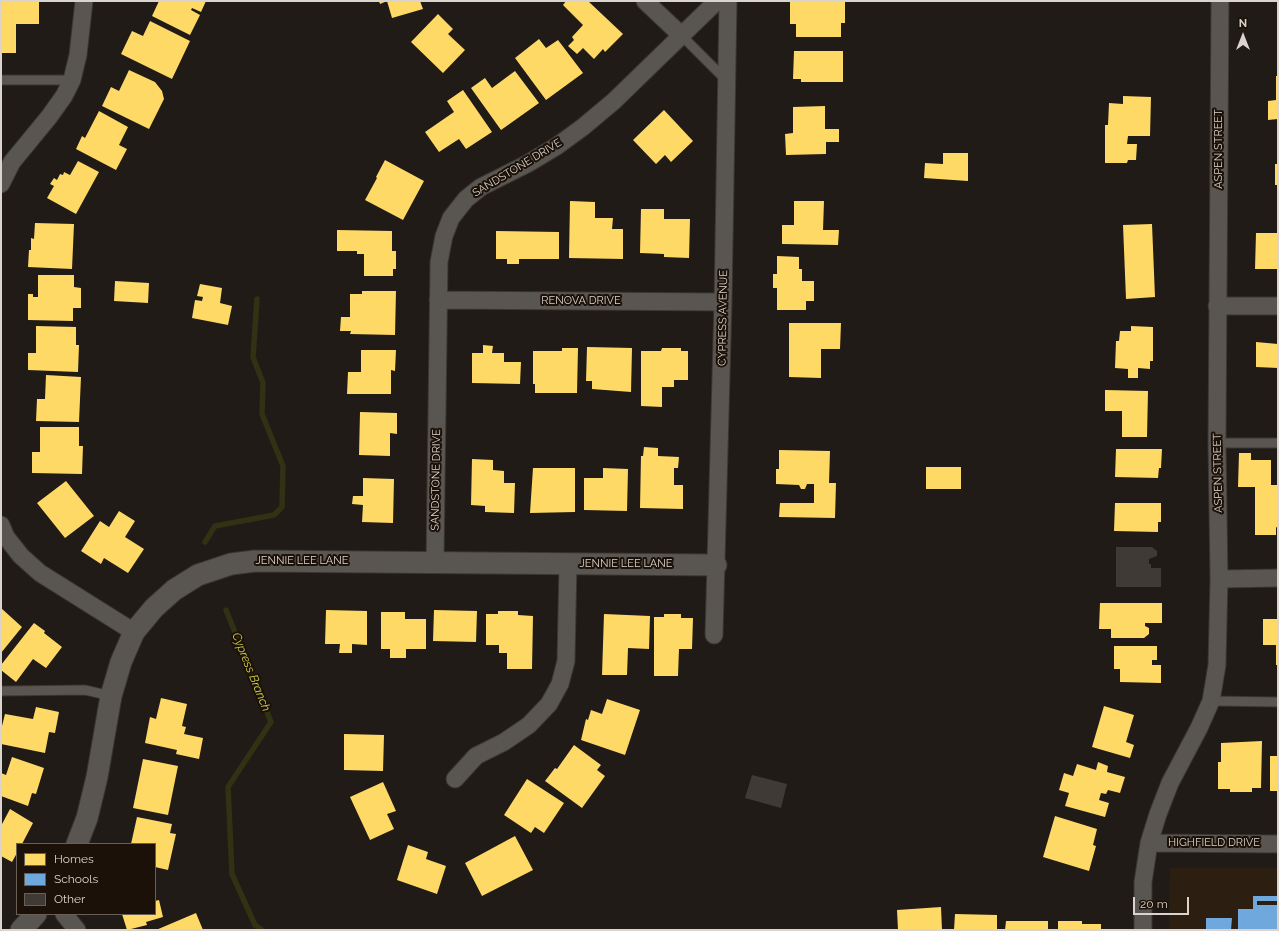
<!DOCTYPE html>
<html>
<head>
<meta charset="utf-8">
<style>
  body { margin:0 }
  #map { position:relative; width:1279px; height:931px; overflow:hidden; background:#201b16; font-family:Raleway,sans-serif }
  canvas { display:block }
  .frame { position:absolute; inset:0; border:2px solid #dbd3cd; pointer-events:none }
  .legend { position:absolute; left:16px; top:843px; width:140px; height:72px; box-sizing:border-box; background:#1b1108; border:1px solid #685f57; margin:0; padding:5px 7px; list-style:none; font-size:12px; color:#dbd3cd }
  .legend li { display:flex; align-items:center; gap:8px; height:20px }
  .legend b { width:20px; border:1px solid #685f57 }
  .north { position:absolute; left:1223px; top:16px; width:40px; height:40px; -webkit-text-stroke:3px #1b1108; paint-order:stroke; rotate:0deg; font-size:11px; font-weight:700; line-height:16px; text-align:center; color:#dbd3cd }
  .north::after { content:''; display:block; margin:auto; width:14px; height:18px; background:#dbd3cd; clip-path:polygon(50% 0,100% 100%,50% 72%,0 100%) }
  .scale { position:absolute; left:1133px; top:897px; width:56px; height:18px; box-sizing:border-box; border:2px solid #dbd3cd; border-top:0; padding-left:5px; font-size:12px; line-height:14px; white-space:nowrap; color:#dbd3cd; -webkit-text-stroke:3px #1b1108; paint-order:stroke }
</style>
</head>
<body>
<div id="map">
<canvas width="1279" height="931"></canvas>
<div class="frame"></div>
<ul class="legend">
<li><b style="height:11px;background:#ffd966"></b>Homes</li>
<li><b style="height:11px;background:#6fa8dc"></b>Schools</li>
<li><b style="height:11px;background:#3f3a36"></b>Other</li>
</ul>
<div class="north">N</div>
<div class="scale">20 m</div>
</div>
<script>
const ctx = document.querySelector('canvas').getContext('2d');
ctx.lineJoin = 'round';
function fillPath(path, color) { ctx.fillStyle = color; ctx.fill(path, 'evenodd'); }
const shape = rows => new Path2D(rows.map(r => 'M' + r).join(''));
function trace(path, color, width, dash) { ctx.strokeStyle = color; ctx.lineWidth = width; ctx.lineCap = dash ? 'butt' : 'round'; ctx.setLineDash(dash || []); ctx.stroke(path); }
function label(font, color, halo, rows, align = 'center') {
  ctx.font = font + ' Raleway,sans-serif'; ctx.lineWidth = 4; ctx.setLineDash([]); ctx.textBaseline = 'middle'; ctx.strokeStyle = halo; ctx.fillStyle = color; for (const [text, x, y, turn = 0] of rows) {
    ctx.save(); ctx.translate(x, y); ctx.rotate((+turn || 0) * Math.PI / 180); ctx.textAlign = isNaN(turn) ? turn : align; if (halo) ctx.strokeText(text, 0, 0); ctx.fillText(text, 0, 0); ctx.restore();
  }
}
const built = shape([
  [1170,868,1278,868,1278,930,1169,930]
]);
const homes = shape([
  [1,1,39,1,39,24,16,24,16,53,1,53],
  [159,1,206,1,201,12,192,8,191,10,200,15,190,35,152,16],
  [379,1,420,1,423,9,392,18,387,1,380,4],
  [566,1,588,1,623,34,605,52,603,49,594,59,583,48,577,54,568,46,574,40,572,37,583,25,563,5],
  [790,1,845,1,845,23,841,23,841,37,796,37,796,24,790,24],
  [438,14,453,29,448,34,465,50,443,73,411,42],
  [150,21,190,41,172,79,121,54,132,31,143,36],
  [539,39,546,48,558,40,583,73,546,100,515,58],
  [794,51,843,51,843,82,801,82,801,79,793,79],
  [129,70,155,82,162,91,164,99,149,129,102,106,111,87,119,91],
  [515,71,539,103,501,130,471,88,485,78,492,88],
  [1276,76,1278,76,1278,119,1268,120,1268,101,1276,100],
  [463,90,492,132,466,149,459,139,439,152,425,132,454,112,447,101],
  [1123,96,1151,97,1150,136,1128,136,1127,144,1137,144,1136,160,1128,160,1127,163,1105,163,1105,125,1108,125,1109,103,1123,104],
  [825,106,825,129,839,129,839,142,826,142,826,154,786,155,785,134,793,133,793,107],
  [664,110,693,141,671,162,665,155,656,164,633,140],
  [99,111,128,127,119,145,127,149,116,170,76,149,82,136,85,138],
  [943,153,968,153,968,181,924,178,925,163,943,164],
  [385,160,424,181,403,220,365,200,377,178,376,177],
  [78,161,99,172,76,214,47,198,54,186,50,184,54,178,57,180,60,174,63,175,64,172,70,175],
  [1275,164,1278,164,1278,185,1275,185],
  [570,201,595,202,595,218,613,218,612,229,623,229,623,259,569,258],
  [794,201,824,201,823,230,839,230,838,245,782,244,782,225,794,225],
  [641,209,664,209,664,219,690,219,689,258,664,257,664,254,640,253],
  [35,223,74,224,72,269,28,267,29,250,31,250,31,238,34,239],
  [1152,224,1155,297,1126,299,1123,225],
  [337,230,392,231,392,251,396,251,396,269,393,269,393,276,364,276,364,254,357,254,357,251,337,251],
  [496,231,559,232,559,259,519,259,519,264,507,264,507,259,496,259],
  [1256,233,1278,233,1278,269,1255,269],
  [777,256,799,257,799,269,802,269,802,281,814,281,814,301,806,301,806,310,777,310,777,288,773,288,773,274,777,274],
  [38,275,74,275,74,287,81,288,81,308,73,308,73,321,28,320,28,294,33,294,33,297,38,297],
  [115,281,149,283,148,303,114,301],
  [200,284,222,288,220,303,232,306,228,325,192,318,195,300,202,301,203,297,197,296],
  [362,291,396,291,395,335,350,334,351,331,340,331,341,317,350,317,350,294,362,294],
  [789,323,841,323,840,349,821,349,821,378,789,377],
  [36,326,76,327,76,345,79,345,78,372,28,370,28,353,36,353],
  [1131,326,1153,327,1153,361,1150,361,1150,369,1138,368,1138,378,1128,378,1128,369,1115,368,1116,341,1119,341,1120,331,1131,331],
  [1256,342,1278,344,1278,368,1256,367],
  [483,345,493,346,492,353,504,353,504,362,521,362,520,384,472,383,472,353,483,353],
  [587,347,632,348,631,392,592,389,592,381,586,381],
  [562,348,578,348,577,393,535,393,535,384,533,384,533,351,562,351],
  [662,348,681,348,681,351,688,351,688,380,674,380,674,387,662,387,662,407,641,406,641,351,661,351],
  [361,350,396,350,395,371,391,370,391,394,347,394,348,372,361,372],
  [46,375,81,377,79,422,36,421,37,399,45,399],
  [1105,390,1148,391,1147,437,1122,437,1122,411,1105,411],
  [360,412,397,413,397,434,390,433,390,456,359,455],
  [40,427,79,427,79,446,83,446,82,474,32,473,32,452,40,452],
  [644,447,658,448,658,456,679,457,678,468,674,468,674,485,683,485,683,509,640,508,641,456,643,456],
  [1116,449,1162,449,1161,468,1159,468,1158,478,1115,477],
  [779,450,830,451,829,483,836,483,835,518,779,517,780,503,814,503,814,484,807,484,805,489,801,489,799,485,776,484,776,469,779,469],
  [1239,453,1251,453,1251,460,1271,460,1271,485,1278,485,1278,528,1276,527,1276,535,1255,535,1255,487,1238,487],
  [472,459,493,460,493,470,504,471,504,483,515,483,514,513,485,512,485,506,471,505],
  [926,467,961,467,961,489,926,489],
  [533,468,575,468,575,512,530,513],
  [603,468,628,469,627,511,584,510,584,478,603,478],
  [363,478,394,479,393,523,362,522,363,505,352,504,353,496,363,496],
  [66,481,94,516,65,538,37,503],
  [1115,503,1161,503,1161,522,1158,522,1158,532,1114,531],
  [119,511,135,521,125,537,144,549,128,573,104,558,101,564,81,551,100,521,109,527],
  [1100,603,1162,603,1162,623,1145,623,1145,626,1149,628,1149,634,1144,638,1111,638,1111,629,1099,629],
  [1,608,22,627,1,653],
  [326,610,367,611,367,645,352,644,352,653,339,653,340,644,325,644],
  [434,610,477,611,476,642,433,641],
  [498,611,518,611,518,615,533,616,532,669,507,669,507,653,499,653,499,645,486,645,486,614,498,614],
  [381,612,405,612,405,619,426,619,426,649,406,649,406,658,390,658,390,649,381,649],
  [604,614,650,616,649,649,628,648,627,675,602,675],
  [664,614,681,614,681,618,693,618,692,649,679,649,678,676,654,676,654,617,664,617],
  [1263,619,1278,619,1278,665,1276,665,1276,645,1263,645],
  [34,623,45,631,44,633,62,647,46,668,33,659,16,682,1,670,1,665],
  [1114,646,1157,646,1157,660,1152,660,1152,665,1161,665,1161,683,1120,682,1120,669,1114,669],
  [161,698,187,704,182,726,186,727,184,734,203,738,199,759,176,754,177,750,145,743,150,717,156,719],
  [607,699,640,710,625,755,581,740,586,719,588,720,591,710,602,714],
  [1104,706,1134,715,1126,742,1134,745,1130,758,1092,747],
  [36,707,59,712,55,733,49,732,45,753,1,744,1,730,5,714,33,719],
  [344,734,384,735,383,771,344,770],
  [1262,741,1261,788,1252,788,1252,792,1230,792,1230,789,1218,789,1218,762,1221,762,1221,743],
  [574,745,601,765,597,770,605,776,582,808,545,781,555,768,557,769],
  [1270,756,1278,756,1278,791,1270,791],
  [12,757,44,768,36,794,32,793,28,806,1,796,1,773,6,775],
  [143,759,178,766,168,815,133,808],
  [1098,762,1108,766,1107,772,1125,777,1120,793,1108,790,1106,794,1101,793,1099,800,1109,803,1105,817,1065,806,1069,793,1059,790,1064,773,1073,776,1077,764,1096,770],
  [527,779,564,803,544,833,535,827,531,833,504,815],
  [383,782,396,811,387,814,394,829,370,840,350,797],
  [10,809,33,823,22,844,17,844,17,853,12,862,1,856,1,826],
  [1055,816,1097,829,1093,845,1096,846,1089,871,1043,857],
  [137,817,172,824,170,833,176,834,168,870,155,867,155,844,131,844],
  [515,836,533,870,482,896,465,863],
  [408,845,428,852,426,859,446,866,437,894,397,880],
  [159,900,163,917,146,922,147,925,127,930,122,914,155,914,155,901],
  [941,907,942,930,898,930,897,910],
  [196,913,203,930,156,930],
  [955,914,997,915,997,930,954,930],
  [1006,921,1048,921,1048,930,1005,930],
  [1058,921,1082,921,1082,924,1101,924,1101,930,1058,930]
]);
const schools = shape([
  [1253,896,1278,896,1278,901,1257,901,1257,905,1278,905,1278,930,1238,930,1238,909,1253,909],
  [1206,918,1232,918,1231,930,1206,930]
]);
const stream = shape([
  [205,542,215,526,274,515,282,507,283,466,262,414,263,383,253,357,257,299],
  [226,610,271,722,228,787,232,874,255,925,262,930]
]);
const building = shape([
  [1116,547,1152,547,1157,551,1157,556,1149,559,1149,564,1151,564,1151,568,1161,568,1161,587,1116,587],
  [752,775,787,784,781,808,745,798]
]);
const service = shape([
  [681,35,727,81],
  [1,80,72,80],
  [1217,443,1278,443],
  [1,691,85,690,111,696],
  [1211,701,1278,702]
]);
const minor = shape([
  [645,1,681,35],
  [1,184,12,162,49,117,64,96,72,80,78,55,84,1],
  [438,300,723,302],
  [1217,306,1278,306],
  [1,525,6,537,21,556,40,573,134,632],
  [435,562,439,262,444,236,451,218,466,199,481,187,527,164,557,146,583,127,614,101,717,1],
  [1219,579,1278,578],
  [714,635,723,302,728,1],
  [455,779,476,756,504,742,529,725,549,704,560,684,566,661,568,563],
  [1149,843,1278,844],
  [64,914,77,930],
  [1143,930,1143,882,1149,843,1158,814,1170,783,1199,728,1211,701,1217,665,1219,579,1217,443,1220,1]
]);
const tertiary = shape([
  [77,844,87,818,97,777,111,696,121,662,134,632,154,608,174,590,198,575,231,564,255,561,716,565],
  [21,930,36,914]
]);
const streetNames = [
  ["ASPEN STREET",1219,149,-90],
  ["SANDSTONE DRIVE",517,168,-31],
  ["RENOVA DRIVE",581,301],
  ["CYPRESS AVENUE",723,318,-89],
  ["ASPEN STREET",1218,473,-91],
  ["SANDSTONE DRIVE",436,480,-89],
  ["JENNIE LEE LANE",302,561],
  ["JENNIE LEE LANE",626,564],
  ["HIGHFIELD DRIVE",1214,843]
];
const waterNames = [
  ["Cypress Branch",251,672,68]
];
fillPath(built, '#2d1e12');
fillPath(homes, '#ffd966');
fillPath(schools, '#6fa8dc');
trace(stream, '#313114', 5.5);
fillPath(building, '#3f3a36');
trace(service, '#3b3633', 11);
trace(minor, '#3b3633', 19);
trace(tertiary, '#3b3633', 23);
trace(service, '#595551', 9);
trace(minor, '#595551', 17);
trace(tertiary, '#595551', 21);
label('11px', '#dbd3cd', '#1b1108', streetNames);
label('italic 12px', '#d0cf4e', '#1b1108', waterNames);
</script>
</body>
</html>
